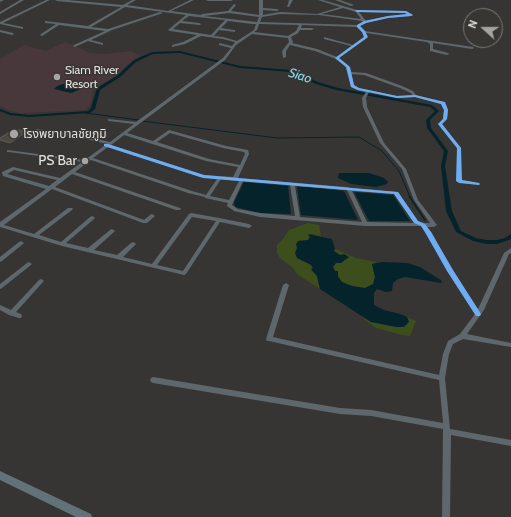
<!DOCTYPE html>
<html>
<head>
<meta charset="utf-8">
<style>
  body { margin:0 }
  #map { position:relative; width:511px; height:517px; overflow:hidden; background:#373533; font-family:Cabin,sans-serif }
  canvas { display:block }
  .north { position:absolute; left:463px; top:8px; width:40px; height:40px; box-sizing:border-box; background:#383632; border:1px solid #7c7a77; border-radius:50%; rotate:291deg; font-size:11px; font-weight:700; line-height:16px; text-align:center; color:#e2e1de }
  .north::after { content:''; display:block; margin:auto; width:14px; height:18px; background:#a6a5a2; clip-path:polygon(50% 0,100% 100%,50% 72%,0 100%) }
</style>
</head>
<body>
<div id="map">
<canvas width="511" height="517"></canvas>
<div class="north">N</div>
</div>
<script>
const ctx = document.querySelector('canvas').getContext('2d');
ctx.lineJoin = 'round';
function fillPath(path, color) { ctx.fillStyle = color; ctx.fill(path, 'evenodd'); }
const shape = rows => new Path2D(rows.map(r => 'M' + r).join(''));
function trace(path, color, width, dash) { ctx.strokeStyle = color; ctx.lineWidth = width; ctx.lineCap = dash ? 'butt' : 'round'; ctx.setLineDash(dash || []); ctx.stroke(path); }
function label(font, color, halo, rows, align = 'center') {
  ctx.font = font + ' Cabin,"Noto Sans Thai",sans-serif'; ctx.lineWidth = 3; ctx.setLineDash([]); ctx.textBaseline = 'middle'; ctx.strokeStyle = halo; ctx.fillStyle = color; for (const [text, x, y, turn = 0] of rows) {
    ctx.save(); ctx.translate(x, y); ctx.rotate((+turn || 0) * Math.PI / 180); ctx.textAlign = isNaN(turn) ? turn : align; if (halo) ctx.strokeText(text, 0, 0); ctx.fillText(text, 0, 0); ctx.restore();
  }
}
const commercial = shape([
  [65,42,90,53,105,54,130,51,140,56,127,65,117,76,94,88,90,106,85,110,21,113,8,110,0,105,0,59,24,45,46,51]
]);
const green = shape([
  [308,223,319,225,321,237,312,234,308,235,310,237,308,240,298,241,313,268,311,270,317,276,320,289,297,274,293,268,280,258,277,253,277,245,283,239,289,230],
  [335,249,356,258,376,262,372,264,375,277,373,284,365,288,352,286,342,282,333,267,340,255,333,251],
  [360,316,371,322,409,322,407,317,416,321,410,336,402,335,376,328]
]);
const water = shape([
  [63,84,80,87,81,89,71,93,54,89,57,86],
  [339,173,369,173,384,178,388,182,387,184,376,187,351,184,338,178],
  [244,182,288,186,291,214,260,213,235,207,234,202],
  [298,186,344,191,358,220,301,215,297,187],
  [354,192,393,195,410,221,369,221],
  [308,234,332,239,335,249,334,251,340,255,344,254,349,257,341,263,336,263,333,267,335,271,338,271,338,277,342,282,352,286,365,288,373,284,375,277,372,264,383,262,407,263,420,267,442,281,441,283,405,277,398,279,393,283,392,291,386,292,377,289,374,293,374,305,384,310,400,314,407,317,409,322,404,327,396,327,371,322,320,289,317,276,311,269,313,268,311,265,297,258,295,253,297,248,296,244,298,241,308,240,310,237]
]);
const streamFar1 = shape([
  [85,113,139,120],
  [142,121,277,138,359,137,382,151,399,171,410,197]
]);
const stream = shape([
  [409,196,425,220]
]);
const canal = shape([
  [180,51,240,66,292,70,318,82,338,88,432,105,439,111,430,120,431,128,448,151,445,166,452,211,461,231,476,238,487,240,497,240,505,238,511,234,511,239,509,240,497,244,487,244,473,241,456,232,446,211,441,166,444,151,427,128,426,120,435,111,430,107,336,90,316,84,291,72,240,68,180,53,153,54,136,62,120,77,100,90,95,109,90,113,29,117,10,115,0,111,0,109,11,113,29,115,88,111,91,108,97,88,118,75,134,60,152,52,180,51]
]);
const building = shape([
  [14,129,26,132,10,143,0,140,0,138,14,129]
]);
const minor = shape([
  [0,0,4,0,0,2,0,0],
  [20,0,24,0,0,14,0,12,20,0],
  [46,0,50,0,3,23,23,27,23,29,0,24,0,22,46,0],
  [55,0,67,0,123,5,132,0,136,0,127,5,168,11,190,0,194,0,171,11,201,15,202,14,228,11,234,4,236,5,231,11,259,15,259,0,263,0,263,8,277,9,279,10,277,11,263,10,263,15,280,12,317,14,340,7,318,0,323,0,357,10,406,11,413,15,411,16,388,18,366,23,360,26,365,31,473,47,474,48,472,49,433,43,433,49,448,53,449,54,447,55,430,51,430,44,427,42,366,33,367,38,339,58,349,66,351,72,366,73,402,86,413,91,416,95,445,103,448,110,447,119,442,124,461,148,461,180,479,183,479,185,459,182,457,181,457,148,438,124,443,119,444,110,441,104,415,97,397,98,369,92,366,98,367,107,384,143,406,169,418,200,437,225,434,227,427,227,432,233,452,270,478,309,504,253,511,248,511,253,509,254,484,310,467,334,511,343,511,347,463,339,453,344,449,354,445,378,450,429,511,440,511,446,451,435,450,517,442,517,443,429,371,416,340,414,153,383,151,382,150,380,151,378,153,377,340,408,371,410,443,423,439,380,269,341,267,341,266,339,283,285,286,283,289,285,273,337,439,375,443,354,448,341,460,334,475,314,448,272,427,234,421,226,365,226,260,217,234,211,227,206,227,205,228,203,205,198,205,197,188,193,91,160,75,172,180,208,181,209,180,210,176,210,72,174,55,187,144,220,150,215,152,214,155,216,147,223,143,223,52,189,4,225,34,234,68,208,72,208,73,209,72,210,39,235,61,242,90,217,92,216,94,217,95,218,94,219,66,243,88,248,110,230,112,229,115,231,114,232,94,250,117,255,131,243,133,242,135,243,136,244,123,257,152,264,189,214,191,213,219,218,249,224,252,226,249,228,220,222,186,274,184,275,62,246,0,227,0,222,46,189,3,176,2,173,2,172,13,167,60,178,82,162,9,152,7,152,7,150,85,160,87,157,89,157,104,146,104,144,107,144,74,136,37,131,35,130,37,129,74,134,110,142,134,124,109,121,108,121,108,119,136,122,223,58,231,48,219,45,219,43,232,46,235,42,223,39,201,36,185,44,172,47,172,45,183,42,197,35,170,31,168,30,186,15,125,7,91,27,108,29,160,12,163,13,112,30,91,40,103,43,103,45,88,41,75,47,73,46,74,45,105,31,59,25,42,36,40,35,41,34,56,24,45,23,45,21,88,26,121,7,57,1,55,0],
  [343,8,356,12,361,19,322,14,343,8],
  [359,12,405,13,408,14,388,16,366,21,359,12],
  [229,13,259,17,257,22,204,16,229,13],
  [280,14,319,15,362,21,363,22,357,25,260,22,262,17,280,14],
  [189,16,225,20,211,35,173,29,180,23,200,25,201,24,199,23,182,21,189,16],
  [228,21,252,24,256,24,254,30,237,41,223,37,214,36,219,30,235,32,235,30,234,30,221,28,228,21],
  [259,24,299,25,296,31,288,36,254,32,257,30,259,24],
  [302,25,357,27,362,32,364,37,353,45,324,37,324,39,351,46,337,57,317,49,292,43,293,42,291,37,298,33,300,30,312,30,314,29,312,28,301,28,302,25],
  [252,34,288,38,289,42,282,51,283,58,286,57,286,51,290,45,315,51,336,59,346,67,351,87,357,90,366,92,362,98,363,107,380,143,402,169,414,200,430,223,424,223,418,221,398,192,350,188,348,187,346,187,238,178,249,154,248,150,226,146,169,130,153,141,127,133,225,60,236,45,252,34],
  [351,74,364,75,400,88,411,93,412,95,397,96,359,88,354,85,351,74],
  [170,133,223,148,244,152,245,154,240,165,209,159,157,142,170,133],
  [124,135,206,161,238,167,233,177,204,175,111,145,124,135],
  [108,147,201,177,217,179,206,195,192,191,93,158,108,147],
  [14,170,57,180,49,186,7,174,14,170],
  [221,179,239,181,229,200,210,196,221,179],
  [243,181,290,185,295,216,260,213,238,209,232,205,243,181],
  [295,186,347,190,362,222,300,217,295,186],
  [352,191,394,194,415,223,367,222,352,191],
  [192,217,216,221,183,271,157,265,192,217],
  [206,0,233,0,231,1,208,1,206,0],
  [289,0,293,0,289,7,287,7,289,0],
  [335,0,340,0,354,5,351,6,335,0],
  [0,30,13,33,14,34,12,35,0,32,0,30],
  [21,241,24,243,23,244,2,261,0,262,0,257,19,242,21,241],
  [29,262,32,264,31,265,2,288,0,289,0,284,27,263,29,262],
  [41,279,43,280,44,281,43,282,16,312,21,314,22,316,21,318,19,318,9,315,0,310,0,305,11,310,39,280,41,279]
]);
const major = shape([
  [0,471,91,514,92,517,76,517,0,480,0,471]
]);
const cycleway = shape([
  [356,10,406,11,413,15,411,16,388,18,366,23,360,26,365,31,368,37,339,58,350,67,354,85,359,88,397,96,415,95,445,102,448,110,447,119,442,124,461,148,462,180,479,183,480,184,479,185,459,183,456,181,457,148,438,124,443,119,444,110,441,104,415,97,397,98,358,90,351,87,346,67,335,58,364,37,362,32,357,27,357,25,364,21,388,16,407,14,405,13,357,12,355,11,356,10],
  [104,144,108,144,204,175,398,192,418,221,425,224,431,232,453,270,481,314,480,316,476,316,447,271,426,234,421,226,414,223,394,194,203,178,104,146,104,144]
]);
const markers = [
  [57,77,4,"#a6a5a2"],
  [14,134,5,"#a6a5a2"],
  [85,161,4,"#a6a5a2"]
];
const farPoinames = [
  ["Siam River",65,70],
  ["Resort",65,84],
  ["โรงพยาบาลชัยภูมิ",23,134]
];
const farWaternames = [
  ["Siao",300,76,17]
];
const poiNames = [
  ["PS Bar",77,161]
];
fillPath(commercial, '#49383b');
fillPath(green, '#3c4e1c');
fillPath(water, '#05232b');
trace(streamFar1, '#05232b', 1);
trace(stream, '#05232b', 1.5);
fillPath(canal, '#05232b');
fillPath(building, '#4e4940');
trace(building, '#5d5b5a', 1);
fillPath(minor, '#5e686c');
fillPath(major, '#627279');
fillPath(cycleway, '#6dadf4');
for (const [x, y, r, color] of markers) { const dot = new Path2D(); dot.arc(x, y, r, 0, 2 * Math.PI); ctx.fillStyle = color; ctx.fill(dot); trace(dot, '#383632', 1.5); }
label('12px', '#e2e1de', '#383632', farPoinames, 'left');
label('italic 13px', '#8bdaf3', '#383632', farWaternames);
label('14px', '#e2e1de', '#383632', poiNames, 'right');
</script>
</body>
</html>
